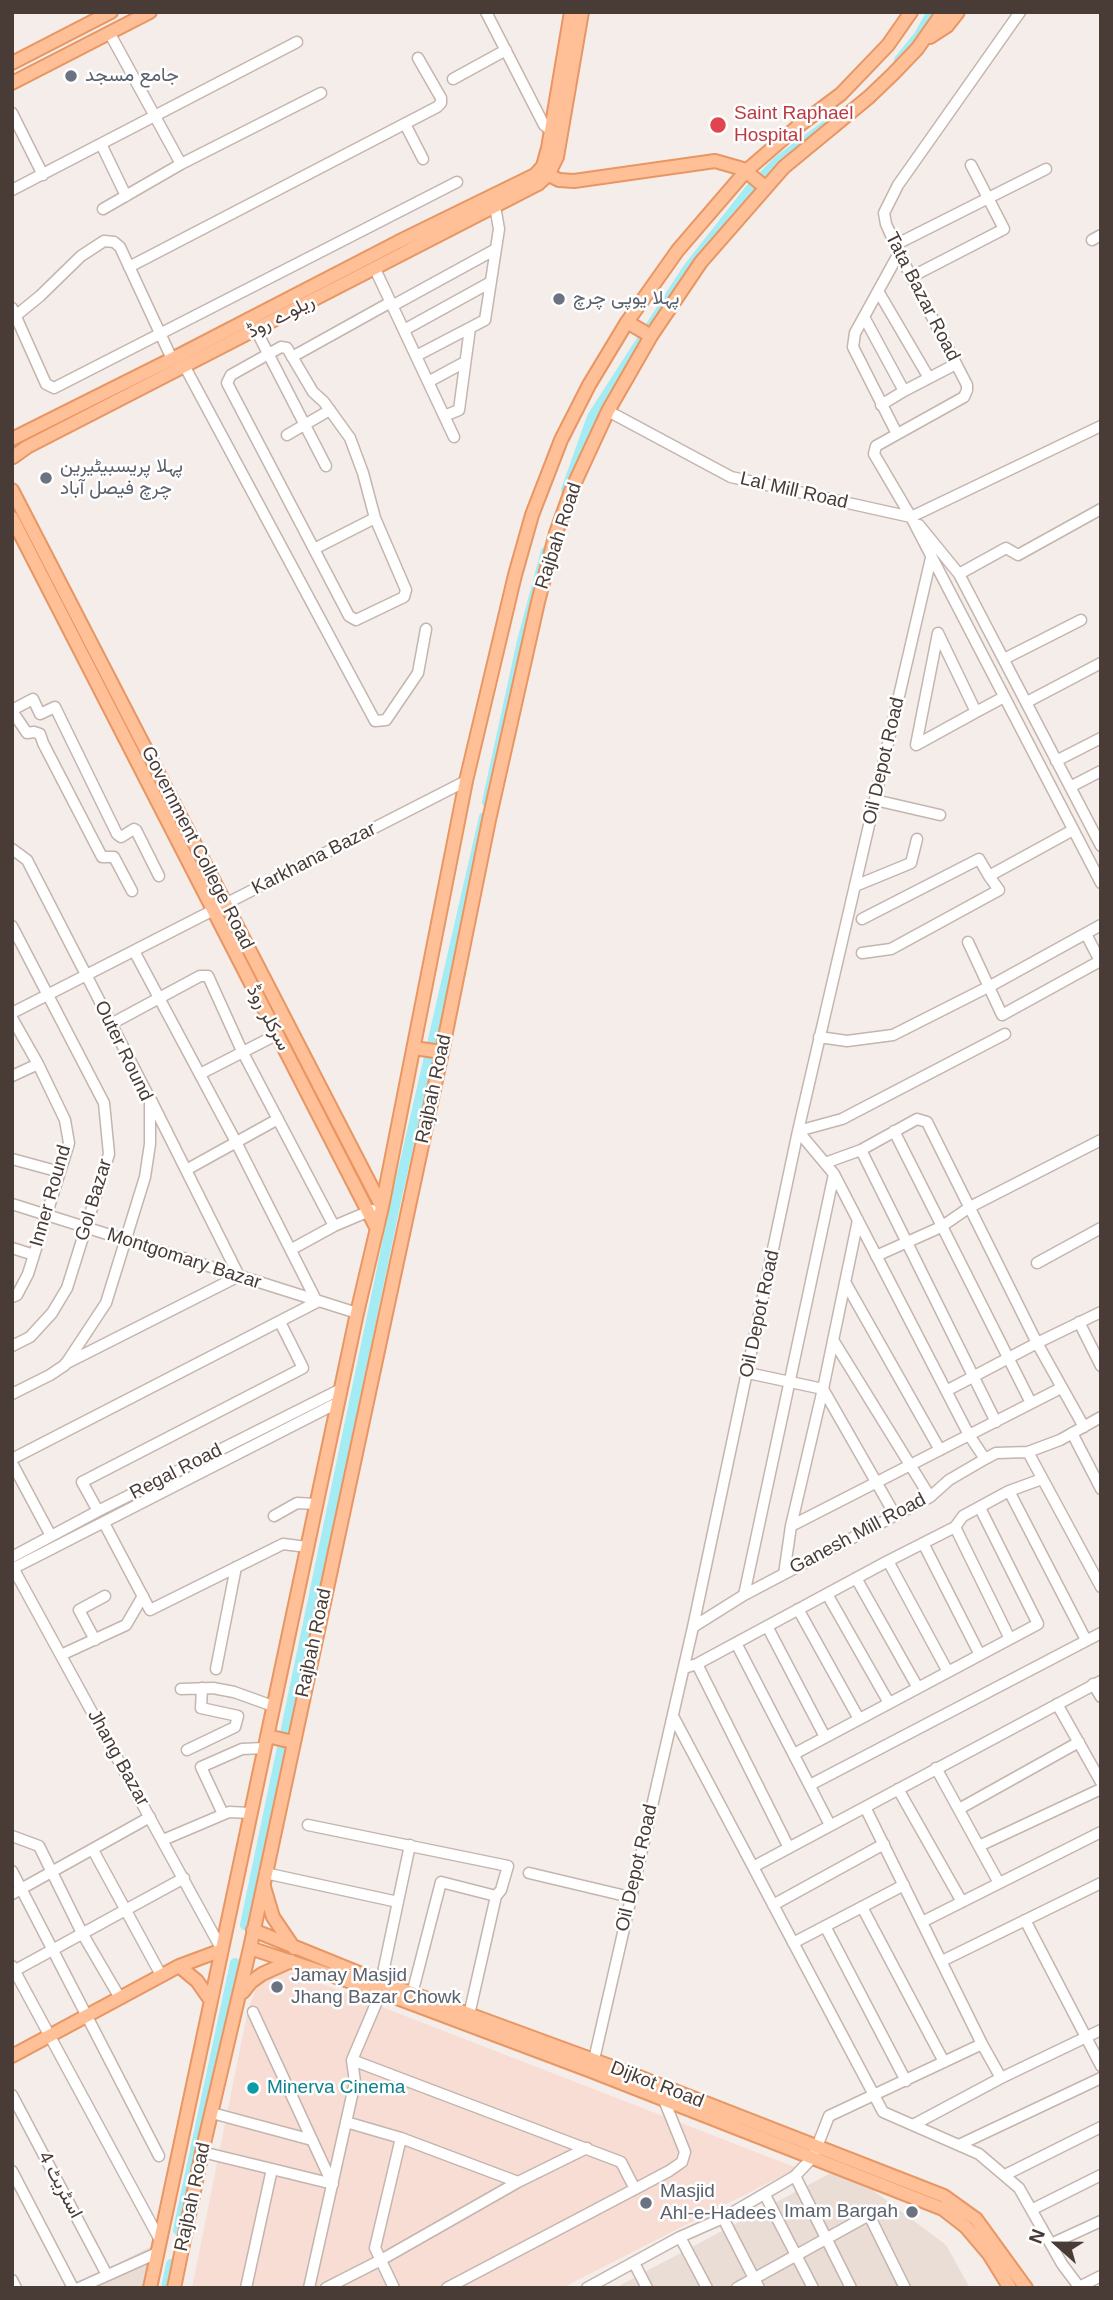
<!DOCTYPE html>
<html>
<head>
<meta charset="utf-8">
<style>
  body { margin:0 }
  #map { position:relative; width:1113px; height:2300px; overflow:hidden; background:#f5ede9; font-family:Arial,sans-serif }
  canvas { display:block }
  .frame { position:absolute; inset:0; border:14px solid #493c37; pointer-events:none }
  .north { position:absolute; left:1022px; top:2209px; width:70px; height:70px; -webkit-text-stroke:5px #fff; paint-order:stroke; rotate:291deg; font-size:19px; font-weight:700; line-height:28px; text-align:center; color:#493c37 }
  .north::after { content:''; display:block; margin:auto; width:24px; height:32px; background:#493c37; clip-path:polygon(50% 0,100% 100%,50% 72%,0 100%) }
</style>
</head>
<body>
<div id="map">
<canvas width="1113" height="2300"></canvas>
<div class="frame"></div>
<div class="north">N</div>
</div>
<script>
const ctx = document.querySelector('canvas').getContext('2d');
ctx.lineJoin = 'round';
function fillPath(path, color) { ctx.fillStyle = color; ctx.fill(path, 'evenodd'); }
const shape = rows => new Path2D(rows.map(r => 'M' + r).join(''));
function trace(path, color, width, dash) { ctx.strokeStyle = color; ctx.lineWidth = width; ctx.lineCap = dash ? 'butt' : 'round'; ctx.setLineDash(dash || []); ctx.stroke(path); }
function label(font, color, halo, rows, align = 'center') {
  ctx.font = font + ' Arial,Vazirmatn,sans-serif'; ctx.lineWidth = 5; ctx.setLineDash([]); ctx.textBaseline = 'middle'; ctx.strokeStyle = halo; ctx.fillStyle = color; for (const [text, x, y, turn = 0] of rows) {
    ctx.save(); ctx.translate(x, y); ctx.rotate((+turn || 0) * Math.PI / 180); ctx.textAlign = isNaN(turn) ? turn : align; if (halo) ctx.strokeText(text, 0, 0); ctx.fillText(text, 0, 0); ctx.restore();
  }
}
const residential = shape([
  [842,2167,946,2245,970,2288,615,2288],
  [152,2246,143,2288,71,2288]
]);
const commercial = shape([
  [284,1969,797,2168,562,2288,192,2288,248,2009,258,1985]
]);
const canal = shape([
  [899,60,919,35,932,12],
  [566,490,592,417,688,268,750,189,778,161,825,126],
  [487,802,522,641,546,551],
  [245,1925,396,1201,484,817],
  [178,2230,235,1963],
  [166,2288,171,2264]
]);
const minor = shape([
  [486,12,544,125,552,131],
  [1020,12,898,185,884,213,886,224,899,253,967,385,967,390,964,397,876,446,874,454,911,517,1101,883],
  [110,34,181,164],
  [453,79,506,50],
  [12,113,43,175],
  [405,124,423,159],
  [101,144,126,196],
  [12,190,297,42],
  [103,209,181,164,321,93],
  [1092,240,1101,235],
  [895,245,1046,169],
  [129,267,437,107,441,103,441,98,418,58],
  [375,269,454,437],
  [911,277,1004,229,971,165],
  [878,291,929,378],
  [392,306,496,249],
  [12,308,46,384,54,388,457,182],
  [864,317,904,391,881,405],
  [13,318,40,296,81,256,104,241,114,242,120,247,172,359],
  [256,330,326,466],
  [404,330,491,282],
  [281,347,287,348,313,392,324,402,350,438,363,473,375,518,406,590,404,597,356,620,349,616,227,383,231,375,281,347],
  [416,356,485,320,499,229,495,206],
  [292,357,391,302],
  [185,367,375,721,386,720,418,673,426,629],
  [428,382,465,362],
  [904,391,956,364],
  [608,411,731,477,911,517],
  [444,416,459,410,470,328],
  [897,434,853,347,855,333,899,253],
  [287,435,330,410],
  [911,517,1101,426],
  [919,525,959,574,1101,846],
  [314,549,375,518],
  [959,574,1006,548,1018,555,1101,509],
  [1004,659,1081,620],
  [1027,702,1101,663],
  [12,710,33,699,40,714,55,707,117,834,121,837,134,829,136,830,159,876],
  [12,711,27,733,34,732,40,734,43,743,102,857,114,857,132,891],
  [976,712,938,633,916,745,976,712,1004,697],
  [1056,761,1101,738],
  [1070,787,1101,771],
  [875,800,940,815],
  [12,849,27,860,150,1099,150,1144,145,1177,106,1303,65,1365,50,1375,12,1394],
  [855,886,911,863,917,839],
  [862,919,979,859,989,876,1073,830],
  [12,926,104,1103,109,1154,67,1288,52,1313,30,1337,12,1346],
  [968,942,1002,1015,1100,961,1086,934],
  [862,953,891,949,999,890,989,876],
  [12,1013,466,781],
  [12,1018,38,1064,65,1120,69,1143,28,1274,17,1295,12,1297],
  [111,1024,200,976,208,976,242,1051,334,1226],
  [819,1037,847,1041,893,1035,994,984,1101,925],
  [200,1074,276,1035],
  [12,1076,38,1064],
  [894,1131,1031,1403],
  [861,1150,996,1422],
  [12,1159,60,1172],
  [825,1163,861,1150,917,1119,927,1122,1037,1343,1101,1312],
  [186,1170,278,1119],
  [12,1204,357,1313],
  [12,1248,34,1255],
  [292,1249,334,1226,372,1210],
  [876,1256,941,1227,970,1207,1101,1140],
  [1037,1263,1101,1228],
  [845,1282,940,1450],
  [1079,1322,1101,1366],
  [833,1340,930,1497],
  [65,1364,239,1276,151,1100],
  [748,1373,823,1389,895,1515],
  [946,1391,1037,1343,1084,1427],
  [1072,1433,1101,1489],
  [1028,1452,1101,1587],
  [12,1459,317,1302,236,1142,134,951],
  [985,1459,969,1435,834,1174,798,1131,842,1119,1005,1034],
  [12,1463,51,1536],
  [1009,1491,1086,1640],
  [98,1511,82,1482,303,1368,280,1322],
  [274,1516,297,1503,316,1504],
  [104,1523,150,1610,283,1544,307,1547],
  [791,1526,1061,1388],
  [955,1527,1010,1639],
  [923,1543,980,1655],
  [12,1557,98,1511,341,1389],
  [888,1561,948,1672],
  [12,1566,222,1950],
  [12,1569,339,1402],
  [784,1574,791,1526,823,1389,858,1220],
  [856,1578,918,1688],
  [827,1594,889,1703],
  [744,1595,834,1174],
  [798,1609,859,1719],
  [767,1626,825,1737],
  [693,1627,744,1595,930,1497,949,1480,985,1459,996,1453,1028,1452,1060,1440,1101,1417],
  [95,1640,79,1610,105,1596],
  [736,1643,830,1825],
  [61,1655,126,1625,143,1596],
  [697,1664,789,1848],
  [684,1668,697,1664,888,1561,955,1527,963,1516,1009,1491,1042,1479],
  [216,1669,236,1567],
  [1093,1684,1101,1697],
  [181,1689,213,1688,234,1692,273,1706],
  [1057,1704,1101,1782],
  [673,1716,883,2112,979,2154,1019,2188,1062,2264,1080,2288],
  [187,1750,235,1727,238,1716,201,1708,202,1688],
  [794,1754,1038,1624,980,1508],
  [936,1768,999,1883],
  [810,1785,1101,1633],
  [898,1789,962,1902],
  [959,1809,1079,1742],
  [223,1814,201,1767,242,1749,264,1748],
  [308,1825,508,1866,501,1890,496,1896],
  [12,1836,39,1846,82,1933,120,1998],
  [163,1840,229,1812,251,1813],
  [979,1846,1101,1789],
  [93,1850,161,1975],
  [753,1867,1101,1681],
  [12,1871,159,2156],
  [265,1873,398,1902],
  [529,1873,630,1897],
  [12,1894,150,1817],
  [773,1905,884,1844],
  [862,1907,944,2062],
  [1025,1920,1101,2066],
  [922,1922,1101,1832],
  [825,1926,906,2081],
  [793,1943,904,1885],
  [942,1961,1101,1883],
  [12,1966,160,2240],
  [12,1972,184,1878],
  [381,1982,410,1845],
  [412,1994,441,1882,496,1896,469,2015],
  [253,2012,332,2183],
  [982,2044,1001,2078,1101,2030],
  [352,2060,621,2162,635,2189,447,2288],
  [593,2064,693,1627,798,1131,931,558],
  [12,2095,107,2275],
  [212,2113,312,2140],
  [346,2122,401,2138,518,2182],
  [913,2125,1001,2078],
  [959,2145,1101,2078],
  [202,2152,272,2169,246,2288],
  [272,2169,333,2184],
  [12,2171,73,2288],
  [1005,2175,1101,2127],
  [795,2176,851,2288],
  [635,2189,669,2171,682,2162,685,2152,664,2100],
  [765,2195,813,2288],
  [1033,2209,1101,2175],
  [723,2218,759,2288],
  [680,2237,707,2288],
  [1051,2244,1101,2221],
  [634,2263,647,2288],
  [12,2280,16,2288],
  [79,2288,157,2253],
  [309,2288,355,2082,352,2060,381,1992],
  [326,2288,381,2260,518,2182,587,2148],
  [394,2288,375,2248,401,2138],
  [587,2288,680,2237,723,2218,795,2176,813,2157,829,2116,982,2044,865,1807],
  [737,2288,869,2215,905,2288],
  [1077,2288,1101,2276]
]);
const major = shape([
  [930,37,947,26,958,12],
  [12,63,111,12],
  [12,83,150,12],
  [543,172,559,180,574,181,715,161,743,169,765,187],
  [627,322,651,336],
  [12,439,172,359,398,242,535,175,543,166,548,148,571,12],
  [13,457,27,447,538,184,548,175,557,157,582,12],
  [12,490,382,1207],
  [12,518,377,1229],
  [414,1048,442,1052],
  [267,1736,293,1742],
  [264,1887,273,1917,294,1948],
  [253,1930,381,1982,626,2072,944,2196,976,2219,1026,2288],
  [250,1948,381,1992,591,2071,943,2209,966,2227,989,2254,1010,2288],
  [179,1966,197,1981,211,2001],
  [243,1992,251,1982,262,1974,291,1961],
  [12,2056,179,1966,222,1950],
  [150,2288,357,1313,382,1207,466,781,515,575,532,515,561,440,589,385,627,322,678,250,746,171,797,127,841,94,888,45,911,12],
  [174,2288,202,2152,250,1948,442,1052,489,820,538,602,556,533,571,491,608,411,651,336,701,262,784,167,869,97,893,74,917,49,943,12]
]);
const markers = [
  [71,76,7,"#6b7280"],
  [718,125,9,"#e0444e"],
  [559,299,7,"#6b7280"],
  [46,478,7,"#6b7280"],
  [277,1987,7,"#6b7280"],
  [253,2088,7,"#0f9aa8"],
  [646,2203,7,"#6b7280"],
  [912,2212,7,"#6b7280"]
];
const worshipNames = [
  ["جامع مسجد",85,76],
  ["پہلا یوپی چرچ",573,299],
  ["پہلا پریسبیٹیرین",60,467],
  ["چرچ فیصل آباد",60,489],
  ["Jamay Masjid",291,1976],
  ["Jhang Bazar Chowk",291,1998],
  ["Masjid",660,2192],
  ["Ahl-e-Hadees",660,2214],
  ["Imam Bargah",898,2212,"right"]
];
const healthNames = [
  ["Saint Raphael",734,114],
  ["Hospital",734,136]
];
const streetNames = [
  ["Tata Bazar Road",922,297,63],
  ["ریلوے روڈ",281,317,-27],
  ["Lal Mill Road",794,491,13],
  ["Rajbah Road",559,536,-72],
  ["Oil Depot Road",884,761,-77],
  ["Government College Road",197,848,63],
  ["Karkhana Bazar",314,859,-27],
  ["سرکلر روڈ",268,1018,62],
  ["Outer Round",123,1051,64],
  ["Rajbah Road",434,1089,-78],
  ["Inner Round",51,1196,-74],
  ["Gol Bazar",94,1200,-73],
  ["Montgomary Bazar",184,1259,18],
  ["Oil Depot Road",760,1314,-78],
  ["Regal Road",176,1472,-27],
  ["Ganesh Mill Road",858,1534,-28],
  ["Rajbah Road",314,1643,-78],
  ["Jhang Bazar",118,1758,61],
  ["Oil Depot Road",637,1868,-77],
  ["Dijkot Road",657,2085,21],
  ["اسٹریٹ 4",60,2185,62],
  ["Rajbah Road",193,2197,-78]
];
const cultureNames = [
  ["Minerva Cinema",267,2088]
];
fillPath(residential, '#e9ddd6');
fillPath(commercial, '#f7ddd3');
trace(canal, '#a3ecf3', 10);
trace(minor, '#c4b5ae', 13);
trace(major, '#e89663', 16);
trace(minor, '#fff', 10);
trace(major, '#ffc097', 12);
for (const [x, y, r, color] of markers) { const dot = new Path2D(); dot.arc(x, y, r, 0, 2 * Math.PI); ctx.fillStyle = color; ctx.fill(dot); trace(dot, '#fff', 2.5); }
label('19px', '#5b616d', '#fff', worshipNames, 'left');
label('19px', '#be3a42', '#fff', healthNames, 'left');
label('19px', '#493c37', '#fff', streetNames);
label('19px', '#0d838f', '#fff', cultureNames, 'left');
</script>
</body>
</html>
